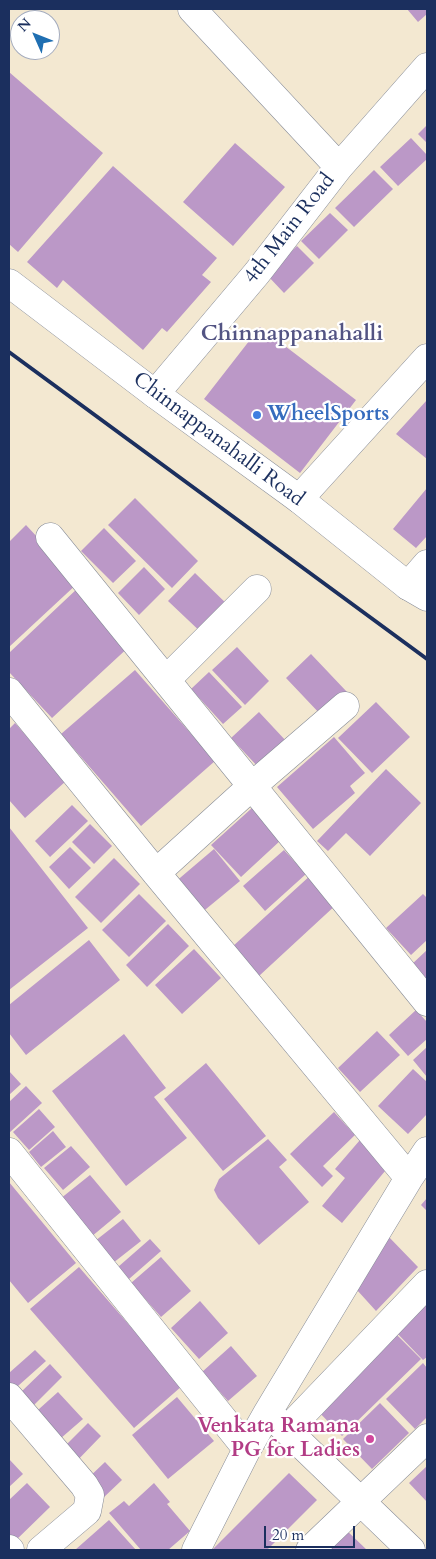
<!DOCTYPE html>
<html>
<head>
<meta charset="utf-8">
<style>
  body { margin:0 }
  #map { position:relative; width:436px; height:1559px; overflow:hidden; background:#f3e8d1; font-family:Cardo,serif }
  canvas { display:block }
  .frame { position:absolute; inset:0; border:10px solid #1b2f5e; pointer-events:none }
  .north { position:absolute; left:10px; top:10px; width:50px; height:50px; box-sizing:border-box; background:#fff; border:1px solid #a4acbf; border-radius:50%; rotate:314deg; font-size:14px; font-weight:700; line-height:20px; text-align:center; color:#1b2f5e }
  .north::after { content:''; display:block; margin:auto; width:18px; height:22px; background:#1f6fb2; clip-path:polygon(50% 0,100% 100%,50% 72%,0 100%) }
  .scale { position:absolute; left:264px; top:1526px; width:91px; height:22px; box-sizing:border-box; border:2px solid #1b2f5e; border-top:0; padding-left:6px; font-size:15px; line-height:18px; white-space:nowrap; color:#1b2f5e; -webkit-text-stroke:4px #fff; paint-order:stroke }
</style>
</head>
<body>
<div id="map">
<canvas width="436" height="1559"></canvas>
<div class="frame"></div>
<div class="north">N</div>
<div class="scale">20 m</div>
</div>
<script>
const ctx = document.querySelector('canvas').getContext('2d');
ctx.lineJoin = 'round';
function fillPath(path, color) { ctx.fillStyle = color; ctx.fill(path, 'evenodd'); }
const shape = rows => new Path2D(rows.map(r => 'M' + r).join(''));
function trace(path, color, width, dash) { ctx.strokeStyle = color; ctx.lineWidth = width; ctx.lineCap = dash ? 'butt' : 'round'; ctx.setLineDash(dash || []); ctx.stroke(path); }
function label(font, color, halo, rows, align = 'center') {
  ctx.font = font + ' Cardo,serif'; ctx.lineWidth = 4.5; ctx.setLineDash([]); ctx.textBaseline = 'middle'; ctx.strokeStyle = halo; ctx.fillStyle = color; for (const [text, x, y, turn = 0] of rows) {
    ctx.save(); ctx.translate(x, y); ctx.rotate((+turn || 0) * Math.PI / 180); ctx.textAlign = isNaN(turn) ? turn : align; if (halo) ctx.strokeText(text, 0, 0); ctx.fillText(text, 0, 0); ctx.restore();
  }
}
const building = shape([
  [407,9,427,9,427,14,418,22],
  [9,72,103,153,18,252,9,244],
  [427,125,427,143,418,134],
  [411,138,427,155,427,159,398,186,380,167],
  [235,143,285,187,233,246,183,202],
  [113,166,217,258,202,275,211,282,167,332,162,328,143,350,63,280,57,288,27,262],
  [374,170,393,189,354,227,335,208],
  [330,213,348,230,319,259,301,241],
  [297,246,314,263,284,293,267,275],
  [260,327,356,400,300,473,204,399],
  [427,400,427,459,396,434],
  [427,488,427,536,416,548,393,529],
  [135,498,198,561,172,588,108,525],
  [26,525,79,582,9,647,9,542],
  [104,528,136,561,113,583,81,551],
  [144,567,165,589,139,615,118,593],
  [195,573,233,610,206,637,168,601],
  [79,587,132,644,52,718,9,672,9,653],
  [237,647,269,681,245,705,212,670],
  [311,654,347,692,322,716,286,678],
  [135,670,215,761,141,826,61,734],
  [209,672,242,707,223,724,191,689],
  [376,702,410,737,372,773,338,738],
  [259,712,287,742,259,768,231,738],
  [15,723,66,781,25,818,9,800,9,729],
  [334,737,365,773,350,786,355,793,313,829,277,787],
  [386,769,421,803,370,856,346,833,328,851,317,841],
  [72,805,88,821,50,857,35,841],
  [252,808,281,840,241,877,211,845],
  [90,824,112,846,94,864,72,842],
  [9,827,88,928,9,990],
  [70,847,91,868,69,889,49,867],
  [214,849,240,881,200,914,174,883],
  [284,850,306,874,265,911,243,886],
  [114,858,140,884,101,923,75,897],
  [312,874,338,903,259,976,232,947],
  [139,894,166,921,129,957,102,930],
  [423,894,427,898,427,940,411,955,386,928],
  [168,924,189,946,147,987,126,965],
  [89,940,120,980,26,1055,9,1033,9,1005],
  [194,949,221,978,182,1014,155,985],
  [427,950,427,982,411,965],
  [416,1010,427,1022,427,1039,408,1056,389,1035],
  [377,1031,400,1055,360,1092,338,1068],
  [124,1034,166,1088,154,1097,187,1138,126,1186,52,1091],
  [427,1047,427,1077,413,1060],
  [206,1063,266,1136,223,1171,164,1099],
  [413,1069,427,1082,427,1114,408,1134,378,1106],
  [9,1071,21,1084,9,1095],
  [26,1086,42,1103,9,1133,9,1102],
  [39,1109,55,1127,29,1150,13,1132],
  [334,1112,355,1135,323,1166,333,1176,322,1187,290,1154],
  [53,1131,66,1147,41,1167,29,1152],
  [268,1139,287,1160,279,1167,309,1202,259,1245,218,1198,214,1190,219,1179],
  [360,1140,390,1165,342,1223,322,1206,345,1178,335,1169],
  [71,1146,90,1167,63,1190,44,1168],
  [90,1175,121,1212,91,1237,60,1199],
  [9,1182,76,1263,28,1303,9,1280],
  [427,1198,427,1211,421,1205],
  [123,1219,141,1241,113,1263,95,1241],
  [386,1234,418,1267,376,1311,357,1290],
  [150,1239,161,1251,129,1279,118,1267],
  [161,1257,191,1291,161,1317,131,1283],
  [79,1267,182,1386,134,1428,30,1309],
  [427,1299,427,1357,423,1360,394,1330],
  [200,1301,228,1333,199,1359,171,1328],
  [394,1332,421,1359,342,1436,315,1408],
  [231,1346,257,1376,228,1401,202,1372],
  [35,1350,46,1361,9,1394,9,1373],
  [423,1363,427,1368,427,1417,415,1429,386,1399],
  [50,1364,62,1377,34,1405,21,1392],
  [58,1392,83,1419,53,1445,29,1418],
  [177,1397,214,1441,168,1479,132,1435],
  [380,1403,409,1433,372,1469,343,1439],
  [88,1423,101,1436,72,1466,58,1453],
  [9,1459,23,1474,9,1487],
  [105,1462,122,1480,102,1499,85,1481],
  [427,1466,427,1502,409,1483],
  [289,1473,317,1500,267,1550,212,1550],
  [27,1483,50,1507,11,1545,9,1543,9,1500],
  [154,1483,170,1502,167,1504,190,1531,168,1550,141,1550,109,1513,124,1501,129,1506],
  [109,1520,136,1550,75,1550],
  [343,1527,367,1550,321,1550]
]);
const street = shape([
  [192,9,339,167],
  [155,394,257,273,339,167,427,67],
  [299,499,427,358],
  [50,537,427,1002],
  [408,586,427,564],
  [166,680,257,589],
  [9,692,156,873,409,1178],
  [156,873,252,786,345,706],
  [9,1152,247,1449],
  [9,1397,84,1485,90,1495,87,1511,41,1550],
  [274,1418,411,1550],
  [287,1430,427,1284],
  [9,1549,10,1550],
  [196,1550,247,1449,268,1412,409,1178,427,1151],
  [310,1550,427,1438]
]);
const secondary = shape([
  [9,283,155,394,299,499,408,586,427,597]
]);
const rail = shape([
  [9,352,427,659]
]);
const markers = [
  [257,415,5,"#3f7fe0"],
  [370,1439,5,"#d1479c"]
];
const streetNames = [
  ["4th Main Road",290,229,-52],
  ["Chinnappanahalli Road",218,440,37]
];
const shopNames = [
  ["WheelSports",267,415]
];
const hotelNames = [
  ["Venkata Ramana",360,1427],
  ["PG for Ladies",360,1451]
];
const neighbourhoodNames = [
  ["Chinnappanahalli",292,335]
];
fillPath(building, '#bb98c7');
trace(street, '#878c98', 29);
trace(secondary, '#878c98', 29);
trace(street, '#fff', 28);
trace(secondary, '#fff', 28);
trace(rail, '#1b2f5e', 4);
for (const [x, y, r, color] of markers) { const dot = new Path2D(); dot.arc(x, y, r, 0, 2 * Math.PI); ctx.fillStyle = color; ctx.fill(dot); trace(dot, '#fff', 2); }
label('21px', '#1b2f5e', '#fff', streetNames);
label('bold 21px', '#366cbe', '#fff', shopNames, 'left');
label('bold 21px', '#b23c85', '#fff', hotelNames, 'right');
label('bold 22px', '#535483', '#fff', neighbourhoodNames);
</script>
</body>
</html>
